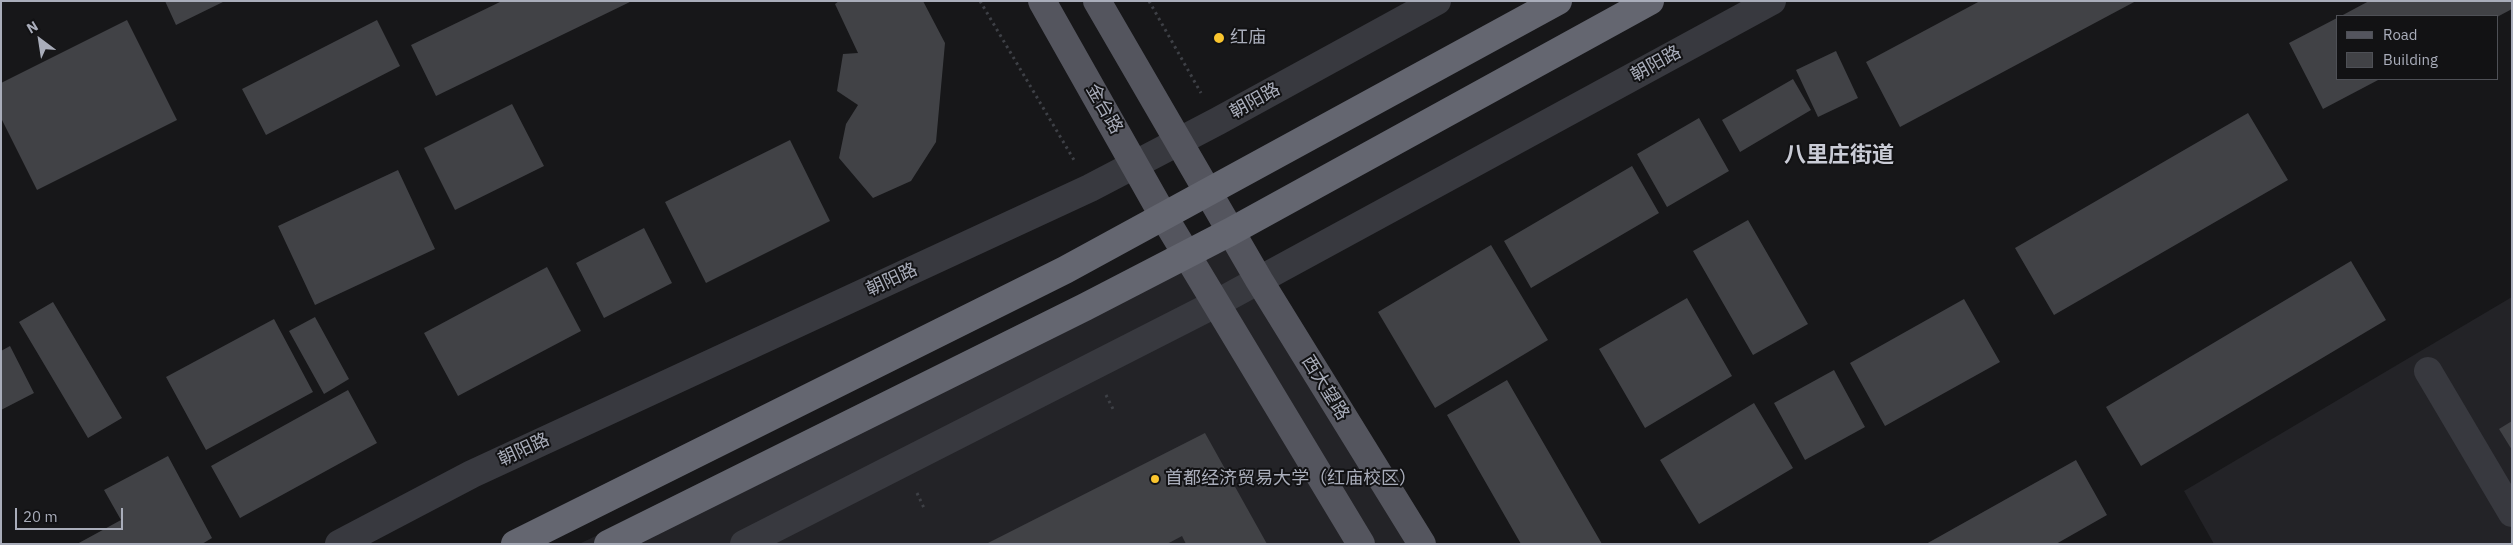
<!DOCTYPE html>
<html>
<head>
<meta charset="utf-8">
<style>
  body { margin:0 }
  #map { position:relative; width:2513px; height:545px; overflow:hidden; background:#171719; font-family:"IBM Plex Sans",sans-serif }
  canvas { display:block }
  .frame { position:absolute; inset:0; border:2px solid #a9adba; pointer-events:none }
  .legend { position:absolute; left:2336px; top:15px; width:162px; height:65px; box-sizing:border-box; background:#121214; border:1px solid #4e5056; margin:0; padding:6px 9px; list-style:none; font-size:15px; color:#a9adba }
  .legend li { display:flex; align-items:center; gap:10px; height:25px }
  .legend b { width:25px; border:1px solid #4e5056 }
  .north { position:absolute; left:15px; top:15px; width:50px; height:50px; -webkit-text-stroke:4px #121214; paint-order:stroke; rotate:329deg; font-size:14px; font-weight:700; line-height:20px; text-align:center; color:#a9adba }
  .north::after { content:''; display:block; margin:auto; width:18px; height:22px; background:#a9adba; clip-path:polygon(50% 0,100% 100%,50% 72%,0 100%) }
  .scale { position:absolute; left:15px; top:508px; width:108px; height:22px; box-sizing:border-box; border:2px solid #a9adba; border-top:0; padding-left:6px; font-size:15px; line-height:18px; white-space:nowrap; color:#a9adba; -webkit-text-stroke:4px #121214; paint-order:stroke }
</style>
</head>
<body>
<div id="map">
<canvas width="2513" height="545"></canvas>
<div class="frame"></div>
<ul class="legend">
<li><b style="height:6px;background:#54555e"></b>Road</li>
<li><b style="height:14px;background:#414246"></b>Building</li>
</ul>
<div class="north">N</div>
<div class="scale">20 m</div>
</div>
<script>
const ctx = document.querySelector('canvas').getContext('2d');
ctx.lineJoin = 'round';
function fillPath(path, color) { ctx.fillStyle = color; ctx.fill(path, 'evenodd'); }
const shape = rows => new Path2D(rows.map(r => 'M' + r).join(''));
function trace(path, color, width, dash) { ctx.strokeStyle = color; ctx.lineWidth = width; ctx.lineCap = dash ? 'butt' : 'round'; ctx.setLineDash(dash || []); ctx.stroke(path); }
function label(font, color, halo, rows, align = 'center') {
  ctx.font = font + ' "IBM Plex Sans","Noto Sans SC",sans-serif'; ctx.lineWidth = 4; ctx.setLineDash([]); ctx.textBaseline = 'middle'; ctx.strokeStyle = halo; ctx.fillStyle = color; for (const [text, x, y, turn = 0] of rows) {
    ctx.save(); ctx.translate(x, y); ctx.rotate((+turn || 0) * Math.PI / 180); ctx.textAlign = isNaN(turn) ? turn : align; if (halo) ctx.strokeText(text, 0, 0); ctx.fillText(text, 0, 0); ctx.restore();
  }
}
const built = shape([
  [1230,232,1412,544,579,544],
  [2512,297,2512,544,2214,544,2184,491]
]);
const building = shape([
  [165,1,225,1,176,25],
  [502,1,632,1,436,96,411,45],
  [839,1,923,1,945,43,936,142,911,181,873,198,839,158,846,124,858,105,837,91,843,54,858,53,835,4],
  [1980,1,2136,1,1900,127,1866,62],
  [2369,1,2512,1,2512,9,2497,17,2341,16],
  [2337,18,2337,79,2380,79,2323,109,2289,43],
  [127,20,177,120,37,190,1,118,1,83],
  [377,20,400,66,266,135,242,89],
  [1836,51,1858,98,1818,117,1796,70],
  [1793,79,1811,110,1740,152,1722,120],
  [512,104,544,166,455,210,424,148],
  [2248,113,2288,180,2054,315,2015,248],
  [1699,118,1729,171,1667,207,1637,154],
  [790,140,830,221,706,283,665,202],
  [1632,166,1659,213,1531,288,1504,241],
  [398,170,435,249,315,305,278,226],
  [1748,220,1808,324,1753,355,1693,251],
  [644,228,672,283,604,318,576,263],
  [1491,245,1548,340,1435,408,1378,312],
  [2351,261,2386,320,2141,466,2106,407],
  [547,267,581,331,458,396,424,333],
  [1687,298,1732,376,1645,428,1599,349],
  [1964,299,2000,362,1885,426,1850,363],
  [53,302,122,418,88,438,19,322],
  [315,317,349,379,324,394,289,331],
  [274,319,313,392,206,450,166,377],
  [10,346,34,393,1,410,1,351],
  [1834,370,1865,427,1805,460,1774,403],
  [1507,380,1602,544,1521,544,1447,415],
  [348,390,377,443,240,518,211,466],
  [1754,403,1793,468,1699,524,1660,460],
  [2512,421,2512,450,2499,429],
  [1205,433,1267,544,1186,544,1182,536,1167,544,986,544],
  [168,456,212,538,202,544,77,544,121,520,104,490],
  [2076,460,2107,515,2056,544,1926,544]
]);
const path = shape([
  [980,1,1074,160],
  [1149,1,1201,93],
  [1106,395,1114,411],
  [917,493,924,508]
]);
const minor = shape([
  [2428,371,2512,513],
  [339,544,472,474,1090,188,1218,121,1437,1],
  [744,544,1217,303,1772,1]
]);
const major = shape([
  [1042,1,1164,217,1361,544],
  [1097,1,1259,280,1422,544]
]);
const highway = shape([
  [515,544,1065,270,1558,1],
  [608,544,1085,307,1230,232,1650,1]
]);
const markers = [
  [1219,38,6,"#fac52e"],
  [1155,479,5,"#fac52e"]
];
const poiNames = [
  ["红庙",1230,38],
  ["首都经济贸易大学（红庙校区）",1165,479]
];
const streetNames = [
  ["朝阳路",1656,64,-29],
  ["朝阳路",1255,101,-29],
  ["金台路",1104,109,60],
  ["朝阳路",892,280,-25],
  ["西大望路",1325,388,58],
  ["朝阳路",524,450,-25]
];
const districtNames = [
  ["八里庄街道",1839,156]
];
fillPath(built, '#232327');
fillPath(building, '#414246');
trace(path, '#3e4046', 3, [2.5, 4]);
trace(minor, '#38393f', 28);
trace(major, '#54555e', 28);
trace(highway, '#646670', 28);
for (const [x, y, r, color] of markers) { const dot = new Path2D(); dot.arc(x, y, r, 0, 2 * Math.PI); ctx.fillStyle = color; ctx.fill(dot); trace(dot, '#121214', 2); }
label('18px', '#a9adba', '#121214', poiNames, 'left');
label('18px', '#a9adba', '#121214', streetNames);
label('bold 22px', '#caccd6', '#121214', districtNames);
</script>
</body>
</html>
